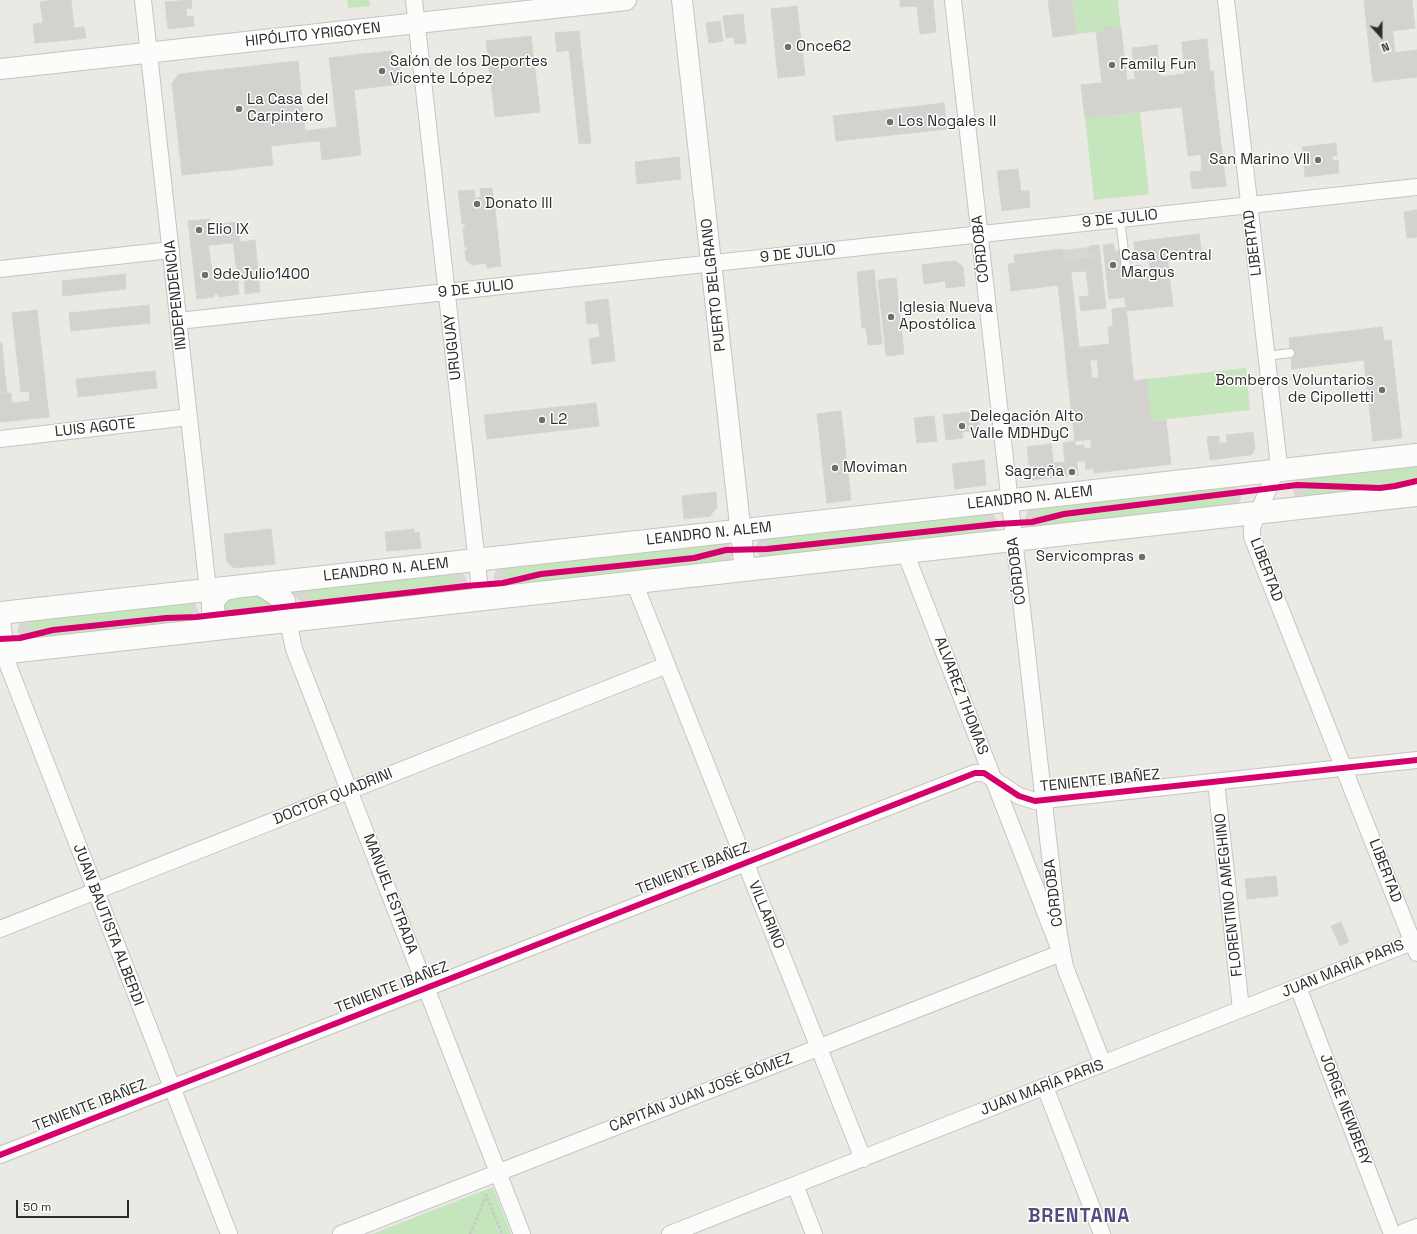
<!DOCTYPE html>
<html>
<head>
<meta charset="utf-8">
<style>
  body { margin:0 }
  #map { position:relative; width:1417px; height:1234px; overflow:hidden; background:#eae9e3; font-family:"Space Grotesk",sans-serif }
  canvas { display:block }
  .north { position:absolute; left:1361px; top:16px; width:40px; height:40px; -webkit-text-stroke:3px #fff; paint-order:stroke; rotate:159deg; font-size:11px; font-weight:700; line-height:16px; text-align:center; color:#2c2c2c }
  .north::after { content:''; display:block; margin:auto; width:14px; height:18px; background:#2c2c2c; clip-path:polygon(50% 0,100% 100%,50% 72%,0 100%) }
  .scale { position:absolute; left:16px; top:1200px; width:113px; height:18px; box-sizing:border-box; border:2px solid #2c2c2c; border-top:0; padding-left:5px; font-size:12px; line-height:14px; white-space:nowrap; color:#2c2c2c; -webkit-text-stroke:3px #fff; paint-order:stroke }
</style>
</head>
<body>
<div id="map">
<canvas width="1417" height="1234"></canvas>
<div class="north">N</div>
<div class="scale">50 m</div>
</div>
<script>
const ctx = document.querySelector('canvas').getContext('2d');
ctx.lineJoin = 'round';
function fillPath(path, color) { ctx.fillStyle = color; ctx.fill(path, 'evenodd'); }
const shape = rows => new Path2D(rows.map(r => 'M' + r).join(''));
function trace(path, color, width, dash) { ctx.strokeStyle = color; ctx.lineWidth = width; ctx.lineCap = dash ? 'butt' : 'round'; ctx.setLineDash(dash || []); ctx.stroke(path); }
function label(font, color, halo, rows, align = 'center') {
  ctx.font = font + ' "Space Grotesk",sans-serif'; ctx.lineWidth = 3; ctx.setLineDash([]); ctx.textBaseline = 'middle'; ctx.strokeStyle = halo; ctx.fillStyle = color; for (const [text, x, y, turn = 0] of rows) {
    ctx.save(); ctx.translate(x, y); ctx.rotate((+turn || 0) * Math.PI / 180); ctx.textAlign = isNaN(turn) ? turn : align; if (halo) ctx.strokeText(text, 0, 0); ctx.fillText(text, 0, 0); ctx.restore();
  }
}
const green = shape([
  [347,0,369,0,370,6,348,8],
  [1072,0,1118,0,1121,29,1113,30,1113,27,1103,27,1104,31,1076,34],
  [1140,112,1149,194,1094,200,1085,118],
  [1246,368,1250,410,1151,421,1147,379],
  [1417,464,1417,488,1305,501,1296,497,1293,492,1295,482,1299,478],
  [1229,484,1238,488,1240,491,1241,499,1238,504,1039,530,1028,526,1026,521,1025,517,1028,510],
  [986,511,993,514,995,517,997,522,995,532,763,559,760,556,756,549,757,544,762,538],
  [725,541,730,546,732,554,732,557,723,565,498,586,494,578,495,572,498,567],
  [455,571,464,575,466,578,466,586,464,591,311,611,302,607,298,599,287,591],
  [258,593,271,603,270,610,267,614,236,619,224,613,224,603,227,598],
  [189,601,195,603,199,613,206,619,31,643,21,639,18,634,18,627,23,621],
  [493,1187,511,1234,372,1234]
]);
const plaza = shape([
  [1089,247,1087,249,1087,252,1089,253,1094,253,1095,257,1064,261,1063,250],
  [1304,476,1306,501,1297,498,1294,494,1293,488,1296,481],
  [1228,484,1237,487,1241,495,1238,504,1230,509],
  [1037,505,1039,530,1030,527,1026,519,1028,510],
  [984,512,993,514,997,522,995,532,986,536],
  [768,536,770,560,763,559,760,556,756,549,759,540],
  [719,541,728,543,730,546,732,554,730,561,721,565],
  [505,565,507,589,498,586,494,578,495,572,498,567],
  [453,571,460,572,465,576,467,582,464,591,455,595],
  [308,586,311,611,304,609,298,599,287,591],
  [189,601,195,603,199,613,206,619,192,625],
  [29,619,31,643,24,642,21,639,18,632,20,623,23,621]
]);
const building = shape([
  [54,0,71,0,74,28,84,27,86,38,59,41,54,0],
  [54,0,59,41,35,43,33,24,43,23,40,2,54,0],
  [191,0,192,8,186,9,187,17,193,16,194,26,168,29,165,2,191,0],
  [900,0,933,0,936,32,920,34,917,6,900,7,900,0],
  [1048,0,1072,0,1076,34,1053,37,1048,0],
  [1364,0,1389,0,1395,53,1370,56,1364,0],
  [1389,0,1412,0,1415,28,1392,31,1389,0],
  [797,6,805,75,778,78,771,9,797,6],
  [743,14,746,43,735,44,734,37,726,38,723,16,743,14],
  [720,21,723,41,709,43,706,23,720,21],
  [1113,26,1113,30,1121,29,1127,80,1102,83,1096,32,1104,31,1103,27,1113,26],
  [579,31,591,143,579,144,569,50,557,52,555,33,579,31],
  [531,36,540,112,495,117,486,41,531,36],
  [1207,39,1210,71,1185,74,1182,42,1207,39],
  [1157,45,1160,76,1135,79,1132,48,1157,45],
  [1417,50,1417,77,1373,82,1370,56,1417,50],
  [391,51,398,57,401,84,367,88,363,54,391,51],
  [363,54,367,88,333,92,329,58,363,54],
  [298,61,306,142,271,146,262,65,298,61],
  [262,65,273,165,219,171,207,71,262,65],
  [207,71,219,171,182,175,172,83,179,74,207,71],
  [1213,71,1216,103,1085,118,1081,85,1213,71],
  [354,90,361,155,322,160,320,141,306,142,305,131,337,127,333,92,354,90],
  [944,103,947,129,836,141,833,116,944,103],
  [1216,103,1222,152,1188,156,1182,107,1216,103],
  [1336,143,1337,156,1332,156,1333,161,1338,160,1339,173,1305,177,1302,147,1336,143],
  [1222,152,1226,186,1192,189,1190,172,1202,171,1201,155,1222,152],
  [679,157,681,179,637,184,635,162,679,157],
  [1018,169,1021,191,1029,191,1030,207,1002,211,997,171,1018,169],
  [492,188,495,210,461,214,458,191,474,190,475,198,481,197,480,189,492,188],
  [495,210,501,266,487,268,481,212,495,210],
  [1417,210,1417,237,1407,238,1404,212,1417,210],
  [481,212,487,263,472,265,466,260,465,250,468,250,467,247,465,247,463,228,465,227,465,224,462,224,461,214,481,212],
  [209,219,211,236,219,235,218,224,238,222,240,242,191,247,188,221,209,219],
  [1199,234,1202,257,1168,260,1166,238,1199,234],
  [1166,238,1169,274,1151,276,1149,259,1136,261,1134,242,1166,238],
  [255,240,260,292,245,294,244,279,238,280,233,243,255,240],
  [1109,244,1114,244,1114,251,1119,251,1125,297,1109,299,1103,245,1109,244],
  [208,245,212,271,216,271,217,282,238,280,239,294,219,297,219,294,214,294,214,297,197,299,191,247,208,245],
  [1099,245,1106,308,1081,311,1079,297,1089,296,1086,271,1071,272,1079,347,1065,349,1054,250,1063,249,1064,261,1095,257,1094,253,1089,253,1087,249,1090,246,1099,245],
  [1054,250,1058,285,1011,291,1008,264,1015,263,1014,255,1054,250],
  [956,261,963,267,965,286,946,288,944,262,956,261],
  [944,262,946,281,924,284,922,265,944,262],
  [874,270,878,305,860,307,857,272,874,270],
  [125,274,126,289,63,296,62,281,125,274],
  [1169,274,1173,306,1126,311,1123,279,1169,274],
  [896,278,904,354,886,356,878,280,896,278],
  [608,299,615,361,592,364,589,339,600,337,598,323,587,324,585,302,608,299],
  [149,305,150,323,71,331,69,313,149,305],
  [878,305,882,344,868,345,866,328,862,328,860,307,878,305],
  [1126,307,1131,355,1111,358,1108,327,1113,326,1112,309,1126,307],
  [37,310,43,363,18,366,12,313,37,310],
  [1382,327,1384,341,1391,340,1402,438,1373,441,1364,360,1292,369,1289,338,1382,327],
  [0,343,2,343,4,367,0,368,0,343],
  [1109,344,1111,358,1066,363,1065,349,1109,344],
  [1131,355,1138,423,1166,420,1171,464,1094,473,1094,468,1086,470,1085,461,1077,461,1075,446,1084,445,1084,449,1091,448,1091,439,1105,438,1097,359,1131,355],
  [1090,360,1092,378,1099,378,1105,438,1075,441,1066,363,1090,360],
  [43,363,46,390,21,392,18,366,43,363],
  [4,367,7,392,0,393,0,368,4,367],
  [155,371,157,388,78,397,76,379,155,371],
  [1147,379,1151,421,1138,423,1134,381,1147,379],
  [46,390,49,417,0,422,0,394,11,393,12,403,30,401,29,391,46,390],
  [596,403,599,426,487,439,484,415,596,403],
  [841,411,851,500,827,503,817,414,841,411],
  [970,412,971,422,979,421,980,430,962,432,963,438,946,440,943,415,970,412],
  [934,416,937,441,917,443,914,418,934,416],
  [1253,432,1255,449,1251,455,1248,455,1245,433,1253,432],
  [1245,433,1248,455,1210,460,1207,437,1219,436,1219,443,1227,443,1226,435,1245,433],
  [1075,441,1078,475,1055,477,1053,463,1065,462,1063,443,1075,441],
  [1051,444,1055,477,1031,480,1027,447,1051,444],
  [984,460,986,485,955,489,952,464,984,460],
  [716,492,717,507,710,516,684,519,682,496,716,492],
  [271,529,275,564,234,568,227,562,224,534,271,529],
  [414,529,414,533,419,532,421,548,387,551,385,532,414,529],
  [1276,876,1278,896,1247,899,1245,879,1276,876],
  [1341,922,1349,942,1340,946,1331,926,1341,922]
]);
const path = shape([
  [485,1196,486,1195,502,1234],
  [470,1234,486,1196]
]);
const service = shape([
  [1120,219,1126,268,1128,271,1139,270],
  [1266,356,1290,353]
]);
const minor = shape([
  [143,0,208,590],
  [414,0,481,599],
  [953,0,1059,935,1065,967,1103,1064],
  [1226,0,1278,457,1276,471,1252,527,1252,537,1417,953],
  [0,269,171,250],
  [178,321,1417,187],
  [0,439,189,417],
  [634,582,863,1159],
  [1,613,8,665,229,1234],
  [288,621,294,649,522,1234],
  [1216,782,1241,1009],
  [0,929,667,665],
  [1298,987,1392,1234],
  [1045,1087,1102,1234],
  [0,1155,975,773,984,773,1019,796,1035,801,1417,760],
  [795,1185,814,1234],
  [341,1234,1061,953,905,552],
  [670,1234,1412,942]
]);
const tertiary = shape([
  [682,0,745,570],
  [0,69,626,0],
  [1404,1234,1417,1229]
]);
const secondary = shape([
  [260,584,276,594,284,601,288,621],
  [231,588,225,589,217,595,213,603,213,609,214,615,220,622,228,626,234,627],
  [0,613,1417,455],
  [0,653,1417,495]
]);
const cycleway = shape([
  [0,639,20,638,53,630,166,618,196,617,466,586,503,583,541,574,694,558,726,550,767,549,997,524,1032,522,1064,514,1297,485,1380,488,1395,486,1417,481],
  [0,1155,975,773,984,773,1019,796,1035,801,1417,760]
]);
const markers = [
  [788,47,4,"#6e6e6c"],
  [1112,65,4,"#6e6e6c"],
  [382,71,4,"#6e6e6c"],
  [239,109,4,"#6e6e6c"],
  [890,122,4,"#6e6e6c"],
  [1318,160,4,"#6e6e6c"],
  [477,204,4,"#6e6e6c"],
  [199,230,4,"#6e6e6c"],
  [1113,265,4,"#6e6e6c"],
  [205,275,4,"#6e6e6c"],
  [891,317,4,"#6e6e6c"],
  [1382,390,4,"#6e6e6c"],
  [542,420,4,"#6e6e6c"],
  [962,426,4,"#6e6e6c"],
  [835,468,4,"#6e6e6c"],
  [1072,472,4,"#6e6e6c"],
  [1142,557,4,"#6e6e6c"]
];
const streetNames = [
  ["HIPÓLITO YRIGOYEN",313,35,-6],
  ["9 DE JULIO",1120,219,-6],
  ["LIBERTAD",1253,243,-97],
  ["CÓRDOBA",981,249,-96],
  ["9 DE JULIO",798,254,-6],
  ["PUERTO BELGRANO",714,285,-96],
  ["9 DE JULIO",476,289,-6],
  ["INDEPENDENCIA",176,295,-96],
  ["URUGUAY",453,347,-96],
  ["LUIS AGOTE",95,428,-6],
  ["LEANDRO N. ALEM",1030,498,-6],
  ["LEANDRO N. ALEM",709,534,-6],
  ["LEANDRO N. ALEM",386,570,-6],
  ["LIBERTAD",1266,570,69],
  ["CÓRDOBA",1017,571,-97],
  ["ALVAREZ THOMAS",961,696,69],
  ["TENIENTE IBAÑEZ",1100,781,-6],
  ["DOCTOR QUADRINI",333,797,-22],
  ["TENIENTE IBAÑEZ",693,869,-21],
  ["LIBERTAD",1385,871,69],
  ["CÓRDOBA",1054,893,-97],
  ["MANUEL ESTRADA",390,894,69],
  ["FLORENTINO AMEGHINO",1229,895,-96],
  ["VILLARINO",766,915,68],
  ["JUAN BAUTISTA ALBERDI",108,925,69],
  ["JUAN MARÍA PARIS",1343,969,-22],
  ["TENIENTE IBAÑEZ",392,988,-21],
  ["JUAN MARÍA PARIS",1042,1088,-21],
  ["CAPITÁN JUAN JOSÉ GÓMEZ",701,1093,-21],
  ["TENIENTE IBAÑEZ",90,1106,-21],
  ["JORGE NEWBERY",1345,1110,69]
];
const poiNames = [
  ["Once62",796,47],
  ["Salón de los Deportes",390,62],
  ["Vicente López",390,79],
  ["Family Fun",1120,65],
  ["La Casa del",247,100],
  ["Carpintero",247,117],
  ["Los Nogales II",898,122],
  ["San Marino VII",1310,160,"right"],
  ["Donato III",485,204],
  ["Elio IX",207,230],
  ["Casa Central",1121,256],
  ["Margus",1121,273],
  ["9deJulio1400",213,275],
  ["Iglesia Nueva",899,308],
  ["Apostólica",899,325],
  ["Bomberos Voluntarios",1374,381,"right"],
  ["de Cipolletti",1374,398,"right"],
  ["Delegación Alto",970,417],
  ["Valle MDHDyC",970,434],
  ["L2",550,420],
  ["Moviman",843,468],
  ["Sagreña",1064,472,"right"],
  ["Servicompras",1134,557,"right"]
];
const districtNames = [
  ["BRENTANA",1079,1217]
];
fillPath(green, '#c5e5bd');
fillPath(plaza, '#d8d7d1');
fillPath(building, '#d3d2ce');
trace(building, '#d5d4cf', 1);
trace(service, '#c4c4c3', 10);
trace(minor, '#c4c4c3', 18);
trace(tertiary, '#c4c4c3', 22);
trace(secondary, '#c4c4c3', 24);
trace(path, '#c8c8c7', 2.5, [3, 2]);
trace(service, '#fcfcfb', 8);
trace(minor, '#fcfcfb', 16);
trace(tertiary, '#fcfcfb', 20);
trace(secondary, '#fcfcfb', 22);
trace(cycleway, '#d6006c', 6);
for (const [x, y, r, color] of markers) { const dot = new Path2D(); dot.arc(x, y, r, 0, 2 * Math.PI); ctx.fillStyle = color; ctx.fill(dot); trace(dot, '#fff', 1.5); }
label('15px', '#2c2c2c', '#fff', streetNames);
label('15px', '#2c2c2c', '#fff', poiNames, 'left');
ctx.letterSpacing = '1px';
label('bold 19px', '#4f4e7c', '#fff', districtNames);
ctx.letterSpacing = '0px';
</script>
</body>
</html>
